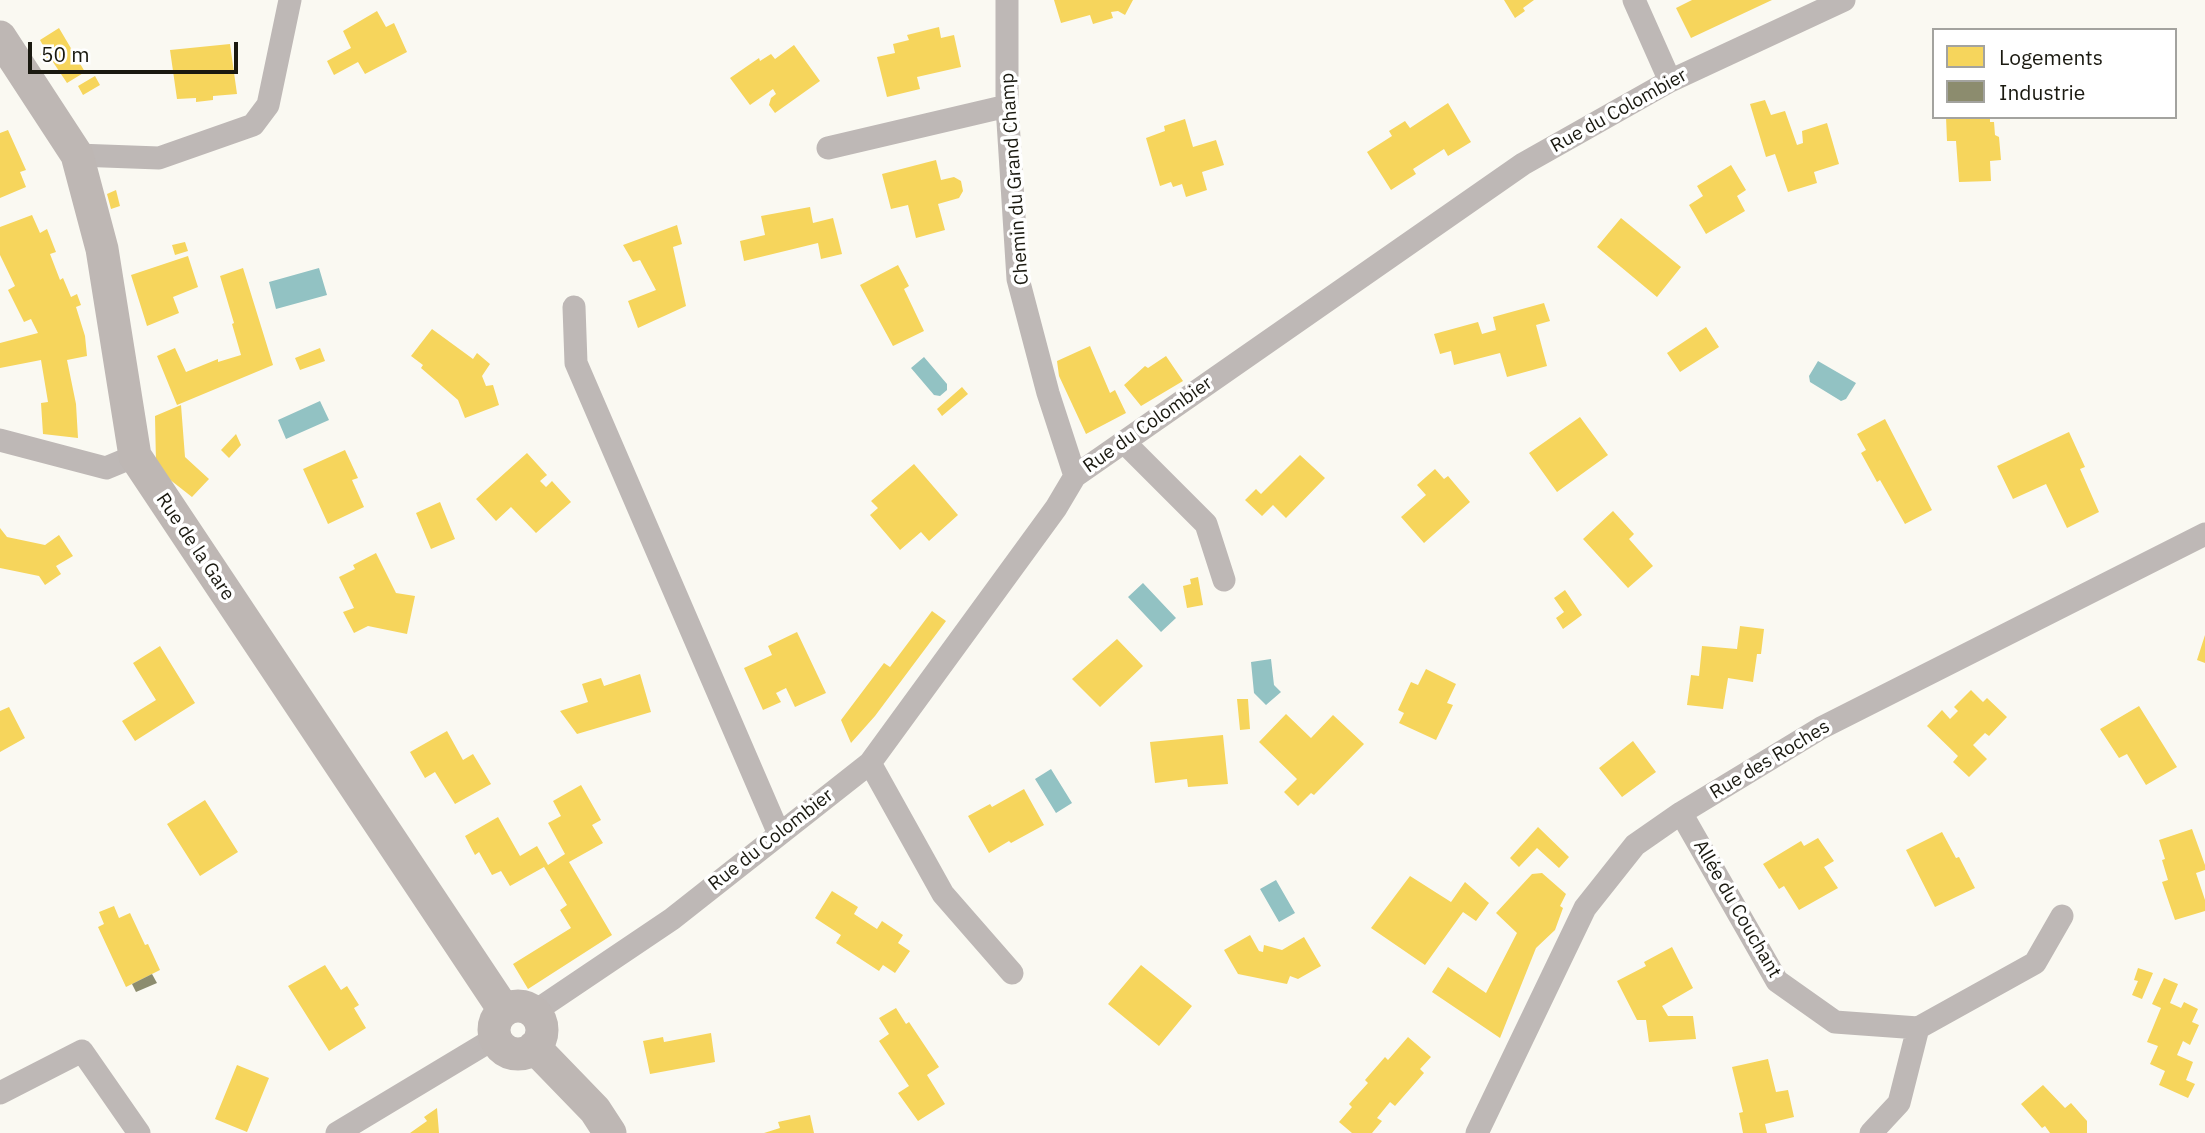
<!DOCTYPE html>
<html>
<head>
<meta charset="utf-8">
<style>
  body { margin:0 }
  #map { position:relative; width:2205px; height:1133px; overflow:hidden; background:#faf9f2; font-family:"IBM Plex Sans",sans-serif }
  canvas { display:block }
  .legend { position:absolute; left:1932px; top:28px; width:245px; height:91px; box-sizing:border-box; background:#fff; border:2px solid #a3a39f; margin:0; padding:9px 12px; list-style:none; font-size:21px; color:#1a1910 }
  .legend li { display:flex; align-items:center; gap:14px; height:35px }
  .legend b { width:35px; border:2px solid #a3a39f }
  .scale { position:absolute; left:28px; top:42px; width:210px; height:32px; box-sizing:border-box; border:4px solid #1a1910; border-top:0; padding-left:9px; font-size:21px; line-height:24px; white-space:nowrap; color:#1a1910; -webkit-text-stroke:5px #fff; paint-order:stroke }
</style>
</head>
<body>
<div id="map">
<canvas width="2205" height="1133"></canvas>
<ul class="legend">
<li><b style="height:19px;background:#f6d55c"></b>Logements</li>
<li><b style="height:19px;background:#8c8c6e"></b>Industrie</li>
</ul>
<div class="scale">50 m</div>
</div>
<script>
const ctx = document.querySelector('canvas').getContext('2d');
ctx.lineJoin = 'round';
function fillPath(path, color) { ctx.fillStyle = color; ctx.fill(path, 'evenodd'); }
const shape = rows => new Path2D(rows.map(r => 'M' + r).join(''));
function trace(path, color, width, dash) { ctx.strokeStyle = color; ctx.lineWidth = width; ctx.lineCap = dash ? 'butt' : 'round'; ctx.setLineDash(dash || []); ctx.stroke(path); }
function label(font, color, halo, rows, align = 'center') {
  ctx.font = font + ' "IBM Plex Sans",sans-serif'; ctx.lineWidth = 7; ctx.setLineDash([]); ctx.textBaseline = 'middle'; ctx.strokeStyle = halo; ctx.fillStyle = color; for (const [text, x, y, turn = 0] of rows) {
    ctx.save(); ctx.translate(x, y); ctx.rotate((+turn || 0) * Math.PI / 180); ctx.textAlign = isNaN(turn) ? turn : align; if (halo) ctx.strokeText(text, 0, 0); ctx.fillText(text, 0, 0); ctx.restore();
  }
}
const water = shape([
  [319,268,327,295,276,309,269,282],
  [924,357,947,384,947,390,940,396,934,395,911,368],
  [1818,361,1856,383,1846,399,1841,401,1810,382,1809,376],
  [320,401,329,420,286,439,278,420],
  [1143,583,1176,618,1161,632,1128,597],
  [1271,659,1274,685,1281,692,1266,705,1254,693,1251,662],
  [1051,769,1072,803,1056,813,1035,779],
  [1276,880,1295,913,1279,922,1260,889]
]);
const homes = shape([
  [1054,0,1133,0,1125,15,1118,11,1111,12,1113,18,1093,24,1090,15,1061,23],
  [1504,0,1534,0,1523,8,1525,11,1515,18],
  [1692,0,1772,0,1691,38,1676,8],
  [377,11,386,27,394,23,407,52,365,74,358,62,334,75,327,61,351,48,343,31],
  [939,27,941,38,954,35,961,67,917,77,920,89,887,97,877,57,895,53,893,44,909,40,907,35],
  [59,28,85,72,67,83,51,59,46,63,40,54,46,51,40,40],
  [230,44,237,94,213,96,213,100,196,102,196,98,177,99,170,50],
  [794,45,820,81,775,113,769,105,771,98,776,94,773,89,750,105,730,78,759,58,760,61,771,54,775,59],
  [95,76,100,85,83,95,78,86],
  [1765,100,1771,115,1785,111,1797,145,1803,143,1802,131,1827,123,1839,164,1814,172,1817,183,1788,192,1775,154,1766,157,1750,104],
  [1448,103,1471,142,1448,156,1444,149,1413,169,1416,174,1391,190,1367,152,1392,136,1389,131,1405,121,1410,128],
  [1946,117,1990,117,1990,122,1994,122,1995,135,1999,137,2001,160,1990,161,1991,181,1959,182,1956,141,1947,141],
  [1185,119,1193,147,1216,140,1224,165,1202,172,1207,190,1186,197,1182,184,1173,187,1171,182,1160,186,1146,138,1165,131,1164,126],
  [8,130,26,170,20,172,26,187,0,198,0,133],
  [936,160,941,180,954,177,961,181,963,191,959,198,938,204,945,230,916,238,908,205,891,209,882,174],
  [1731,165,1746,190,1737,196,1745,211,1706,234,1689,205,1703,196,1697,186],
  [116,190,120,206,111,209,107,194],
  [810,207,813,223,833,218,842,254,821,259,818,243,744,261,740,241,765,235,761,216],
  [32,215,40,233,47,229,56,252,50,254,60,280,63,278,71,297,77,294,81,305,76,307,85,336,87,356,67,360,76,404,78,438,43,434,41,403,48,402,41,360,0,368,0,343,38,333,31,319,24,322,8,290,15,286,0,255,0,227],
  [1621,218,1681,267,1657,297,1597,247],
  [677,225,682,244,673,247,686,306,638,328,628,301,656,290,640,260,633,262,623,245],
  [185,242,188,251,175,255,172,245],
  [188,256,198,287,173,297,179,313,147,326,131,275],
  [898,265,909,286,904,289,924,331,893,346,860,285],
  [243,268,273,365,177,405,157,356,175,348,186,372,218,359,218,362,241,355,232,324,234,323,220,276],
  [1544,303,1550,321,1536,325,1547,366,1507,377,1500,353,1454,365,1451,351,1440,354,1434,334,1478,322,1482,334,1496,330,1493,317],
  [1706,327,1719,347,1680,372,1667,353],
  [432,329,473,359,477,353,490,364,482,376,486,386,493,385,499,405,465,418,458,400,421,368,423,365,411,356],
  [1090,346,1110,393,1115,390,1126,413,1086,434,1059,376,1057,361],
  [320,348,325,361,300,370,295,358],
  [1166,356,1183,381,1141,406,1124,385,1145,366,1148,368],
  [962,387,968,394,942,416,937,409],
  [181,405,185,457,209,479,192,497,164,475,156,463,155,416],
  [1580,417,1608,455,1557,492,1529,453],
  [1885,419,1932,510,1905,524,1880,480,1877,482,1861,453,1866,450,1857,434],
  [2069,432,2085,467,2080,469,2099,512,2067,528,2046,484,2013,499,1997,466],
  [236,434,241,445,229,458,221,450],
  [345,450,358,478,352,480,364,507,328,524,303,469],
  [527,453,547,475,540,481,546,487,552,481,571,502,536,533,511,507,496,521,476,499],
  [1300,455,1325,478,1286,518,1273,505,1262,516,1245,500,1256,489,1261,494],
  [914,464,958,515,929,541,921,532,900,550,870,515,878,508,871,501],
  [1435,469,1444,479,1448,476,1470,502,1424,543,1401,517,1426,495,1417,485],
  [440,502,455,539,431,549,416,513],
  [1613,511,1634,534,1629,539,1653,566,1628,588,1583,539],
  [0,528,7,537,45,545,59,535,73,556,56,566,61,574,45,585,39,576,0,568],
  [376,553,396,593,415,596,407,634,368,626,354,633,343,612,354,608,339,577,355,569,353,565],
  [1198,577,1203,605,1187,608,1183,586,1191,584,1190,579],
  [1565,590,1582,615,1563,629,1556,618,1564,612,1554,598],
  [932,611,946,621,875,716,851,743,841,720,884,663,890,667],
  [1740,626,1764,629,1761,654,1757,654,1753,682,1728,678,1723,709,1687,705,1691,675,1699,676,1702,646,1737,649],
  [797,632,826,693,795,707,786,688,776,693,781,702,763,710,744,668,772,655,768,646],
  [2205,635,2205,663,2197,660],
  [1117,639,1143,666,1100,707,1072,679],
  [160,646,195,703,135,741,122,721,156,700,133,663],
  [1426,669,1456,684,1447,703,1453,705,1436,740,1399,723,1404,713,1398,710,1411,682,1418,685],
  [640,674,651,712,577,734,560,711,588,702,582,684,601,678,604,686],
  [1971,690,1983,702,1987,698,2007,717,1989,736,1985,733,1973,745,1987,759,1969,777,1953,762,1958,756,1927,726,1942,710,1950,719,1958,711,1954,707],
  [1237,699,1248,699,1250,729,1240,730],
  [2139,706,2177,767,2146,785,2127,754,2119,758,2100,729],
  [9,707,25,738,0,752,0,711],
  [1286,714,1311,738,1333,715,1364,744,1314,795,1311,793,1298,806,1284,792,1297,779,1259,742],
  [447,731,463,760,473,754,491,784,455,804,435,772,425,778,410,752],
  [1223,735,1228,784,1188,787,1187,779,1155,783,1150,742],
  [1633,741,1656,772,1622,797,1599,768],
  [581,785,601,820,592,825,603,843,569,862,612,935,528,989,513,964,571,928,560,910,567,905,544,867,510,886,501,871,492,875,479,852,475,855,465,836,498,817,520,856,537,846,548,865,565,854,548,823,561,816,553,801],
  [1024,789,1044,825,1011,843,1009,841,989,853,968,816,990,804,992,807],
  [205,800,238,852,200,876,167,824],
  [1538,827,1569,857,1559,868,1537,848,1519,867,1510,858],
  [2192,829,2205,865,2205,870,2196,873,2205,900,2205,911,2175,920,2162,882,2168,880,2162,860,2165,859,2159,840],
  [1942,832,1956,858,1959,857,1975,888,1935,907,1906,850],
  [1818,838,1834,861,1824,867,1838,888,1799,910,1784,886,1779,889,1763,864,1801,841,1804,846],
  [1542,873,1566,894,1560,906,1563,908,1555,930,1536,948,1500,1038,1432,992,1448,967,1486,993,1517,933,1496,913,1532,874],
  [1410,876,1451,902,1465,882,1489,903,1476,921,1463,912,1425,965,1371,928],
  [832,891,858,907,854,914,877,929,882,921,903,935,898,943,910,951,895,973,883,965,879,971,836,943,841,935,815,918],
  [114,906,119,918,130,913,145,945,148,944,160,970,126,987,98,927,104,924,99,912],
  [1250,935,1259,951,1263,952,1264,945,1282,950,1304,937,1321,966,1298,979,1290,976,1287,984,1238,974,1224,950],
  [1672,947,1693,988,1662,1006,1668,1016,1693,1016,1696,1039,1649,1042,1646,1020,1637,1020,1617,981,1646,966,1644,962],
  [325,965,341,990,347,986,359,1005,354,1008,366,1028,329,1051,288,986],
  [1141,965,1192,1006,1159,1046,1108,1004],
  [2138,968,2153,973,2142,999,2132,995,2138,981,2134,980],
  [2164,978,2178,984,2170,1003,2181,1008,2184,1002,2198,1009,2192,1022,2199,1025,2190,1045,2183,1041,2177,1055,2193,1062,2186,1080,2195,1084,2188,1098,2159,1085,2165,1071,2150,1064,2158,1046,2147,1042,2161,1008,2152,1004],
  [896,1008,906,1024,909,1022,939,1067,927,1075,945,1104,918,1121,898,1093,909,1086,879,1041,889,1034,879,1018],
  [711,1033,715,1062,650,1074,643,1041,663,1037,664,1042],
  [1408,1037,1431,1057,1420,1069,1424,1073,1395,1106,1390,1102,1377,1118,1382,1121,1372,1133,1352,1133,1339,1122,1352,1107,1349,1104,1368,1083,1365,1080,1385,1057,1388,1060],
  [1768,1059,1776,1092,1788,1090,1794,1117,1765,1124,1767,1133,1743,1133,1739,1113,1743,1112,1732,1067],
  [237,1065,269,1078,247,1132,215,1119],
  [2043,1085,2065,1108,2071,1103,2087,1121,2087,1133,2050,1133,2045,1126,2042,1128,2021,1104],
  [437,1108,439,1133,410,1133,427,1121,424,1117],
  [810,1115,814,1133,764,1133,780,1128,778,1122]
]);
const industry = shape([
  [152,974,157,983,136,992,132,984]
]);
const street = shape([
  [1007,0,1007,106,1018,279,1048,393,1075,476],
  [1634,0,1670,81],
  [828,148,1007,106],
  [77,155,159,158,253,125,268,105,290,0],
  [574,307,576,363,779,834],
  [0,440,106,468,135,456],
  [1124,442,1206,524,1224,580],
  [870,763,943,894,1012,973],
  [1681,813,1777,981,1835,1022,1918,1028,2035,963,2062,916],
  [534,1012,672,919,870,763,1056,508,1075,476,1523,164,1670,81,1844,0],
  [0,1093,82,1051,139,1133],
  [337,1133,495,1038],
  [1477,1133,1585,908,1635,845,1681,813,1821,728,2205,534],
  [1871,1133,1899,1103,1918,1028]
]);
const secondary = shape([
  [0,37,77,155,102,249,135,456,504,1010],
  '494 1030a24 24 0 1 1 48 0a24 24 0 1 1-48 0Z',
  [534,1047,595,1110,610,1133]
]);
const streetNames = [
  ["Rue du Colombier",1619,111,-29],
  ["Chemin du Grand Champ",1015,179,-94],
  ["Rue du Colombier",1148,425,-35],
  ["Rue de la Gare",195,547,56],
  ["Rue des Roches",1770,760,-31],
  ["Rue du Colombier",771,840,-38],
  ["Allée du Couchant",1737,909,60]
];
fillPath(water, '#92c2c3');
fillPath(homes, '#f6d55c');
fillPath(industry, '#8c8c6e');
trace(street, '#beb8b6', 23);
trace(secondary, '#beb7b4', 33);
label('19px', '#1a1910', '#fff', streetNames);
</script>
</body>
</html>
